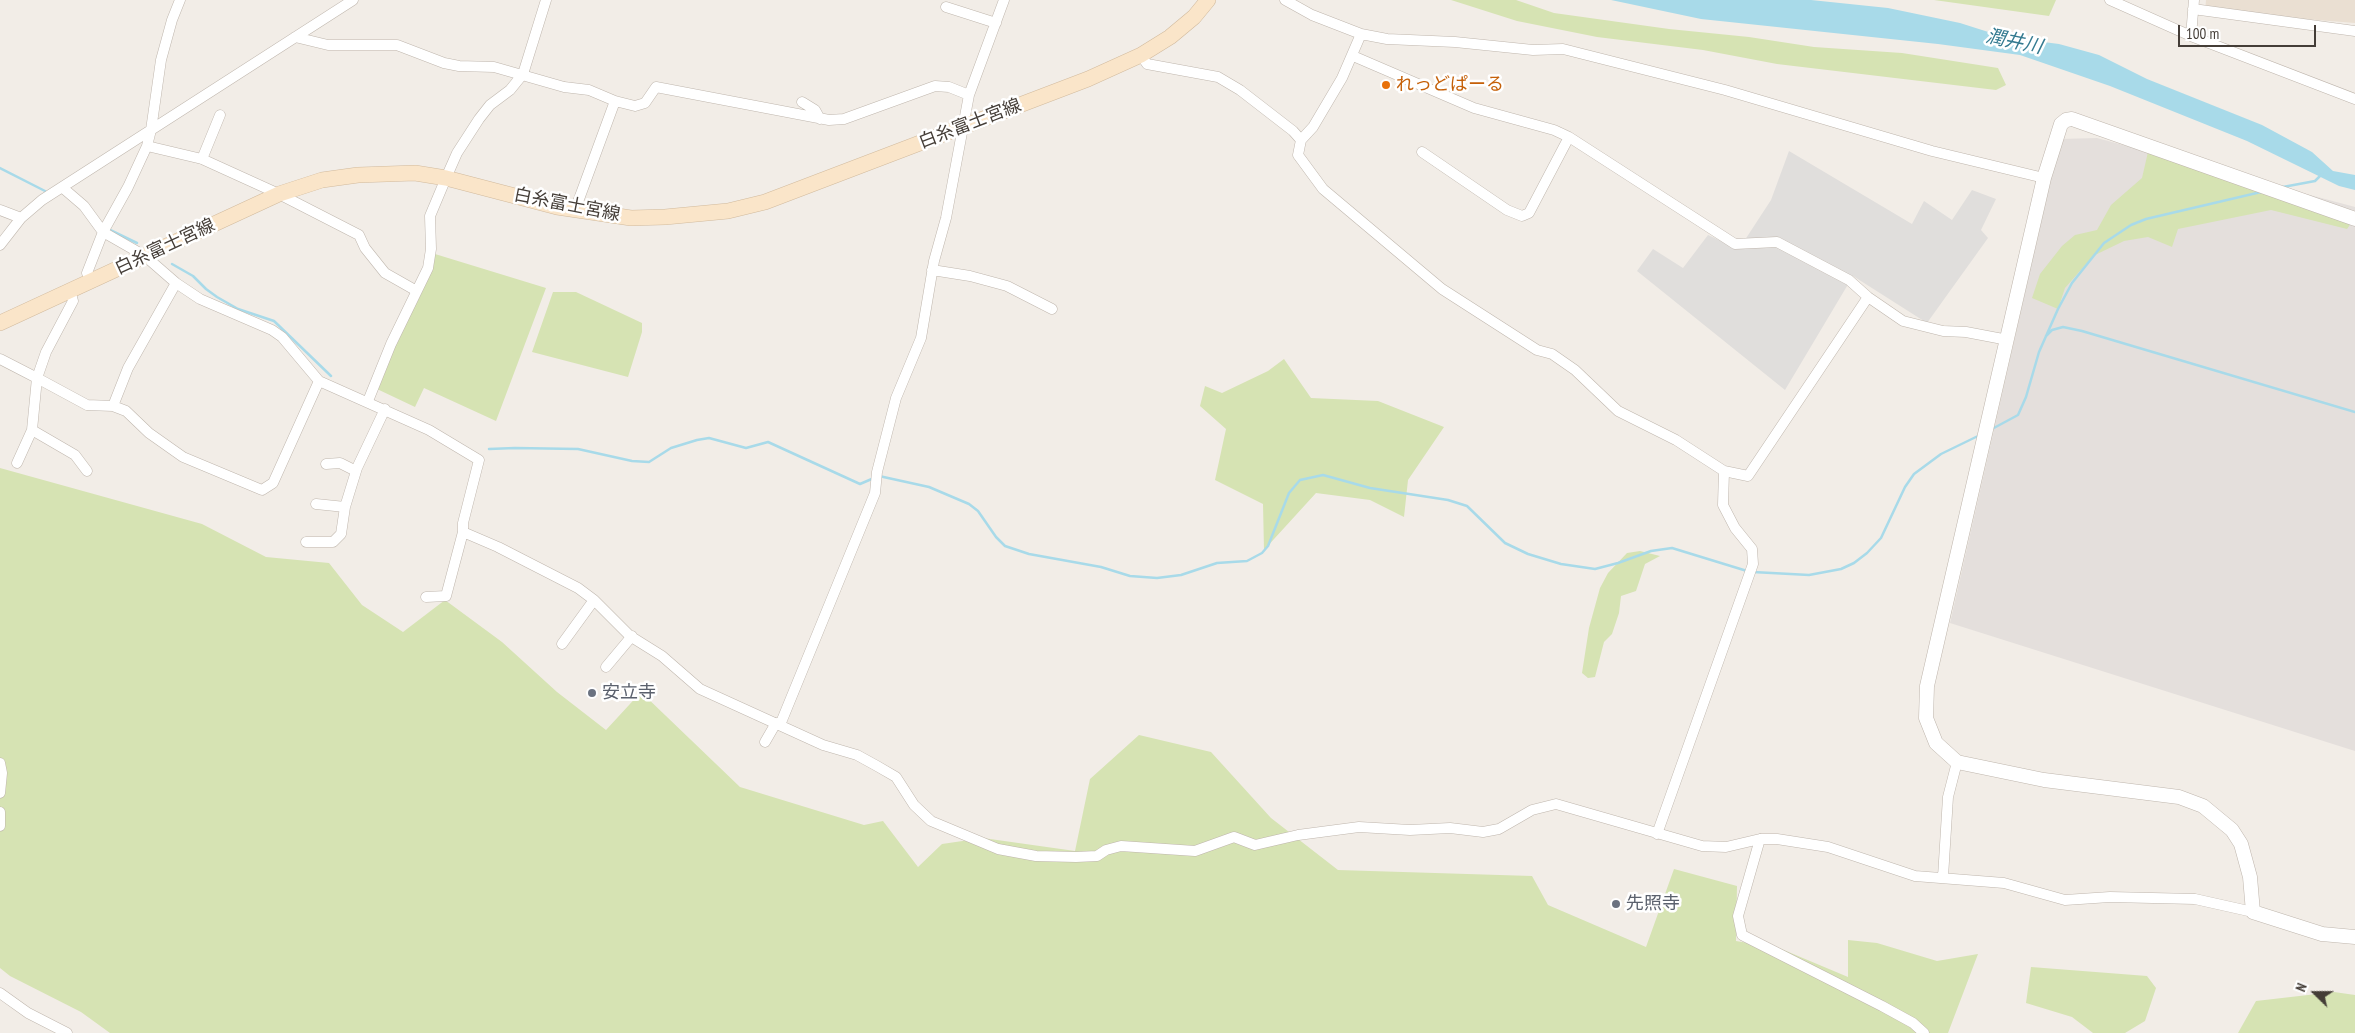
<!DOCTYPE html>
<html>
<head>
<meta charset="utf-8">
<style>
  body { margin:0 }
  #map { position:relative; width:2355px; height:1033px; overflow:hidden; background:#f2ede7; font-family:"PT Sans Narrow",sans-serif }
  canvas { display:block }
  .north { position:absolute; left:2290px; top:968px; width:50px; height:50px; -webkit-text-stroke:4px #fff; paint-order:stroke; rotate:292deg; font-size:14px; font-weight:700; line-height:20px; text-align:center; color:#443d37 }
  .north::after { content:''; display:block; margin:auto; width:18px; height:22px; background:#443d37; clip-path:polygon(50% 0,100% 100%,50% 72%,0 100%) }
  .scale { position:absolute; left:2178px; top:25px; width:138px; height:22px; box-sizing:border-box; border:2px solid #443d37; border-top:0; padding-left:6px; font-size:15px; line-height:18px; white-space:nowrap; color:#443d37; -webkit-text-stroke:4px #fff; paint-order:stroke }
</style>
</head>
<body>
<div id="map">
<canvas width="2355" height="1033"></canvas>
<div class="north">N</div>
<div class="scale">100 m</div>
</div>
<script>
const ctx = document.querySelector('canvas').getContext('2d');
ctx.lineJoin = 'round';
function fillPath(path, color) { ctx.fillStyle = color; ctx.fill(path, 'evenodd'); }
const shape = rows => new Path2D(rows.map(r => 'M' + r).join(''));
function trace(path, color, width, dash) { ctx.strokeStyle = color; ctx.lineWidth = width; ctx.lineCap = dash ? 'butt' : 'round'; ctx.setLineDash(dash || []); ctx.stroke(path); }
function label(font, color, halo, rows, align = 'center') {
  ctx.font = font + ' "PT Sans Narrow","Noto Sans JP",sans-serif'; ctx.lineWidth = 5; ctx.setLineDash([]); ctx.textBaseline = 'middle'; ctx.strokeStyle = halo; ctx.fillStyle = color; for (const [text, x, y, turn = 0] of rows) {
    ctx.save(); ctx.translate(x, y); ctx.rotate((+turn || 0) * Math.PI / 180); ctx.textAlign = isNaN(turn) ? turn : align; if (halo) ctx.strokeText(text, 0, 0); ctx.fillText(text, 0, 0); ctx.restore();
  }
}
const industrial = shape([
  [2097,138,2355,207,2355,751,1950,623,2060,139]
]);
const education = shape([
  [2206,0,2355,0,2355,23,2205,11]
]);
const green = shape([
  [1451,0,1516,0,1554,13,1669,29,1749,37,1814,47,1902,53,1998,68,2006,85,1996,90,1777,64,1703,50,1597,37,1517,21],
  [1934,0,2056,0,2049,16],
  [2148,152,2352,222,2347,229,2271,210,2178,229,2172,247,2148,237,2124,241,2093,256,2065,288,2058,309,2032,298,2040,274,2062,246,2075,235,2097,230,2111,205,2142,178],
  [435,254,546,288,496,421,424,388,415,407,377,389,392,347],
  [553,292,576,292,642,323,642,332,628,377,532,352],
  [1284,359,1311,398,1378,401,1444,427,1408,480,1404,517,1370,500,1316,493,1264,550,1263,504,1215,480,1226,429,1200,406,1205,386,1222,393,1268,371],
  [0,468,202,524,266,557,329,563,362,605,403,632,445,600,502,642,557,692,606,730,641,692,740,787,864,825,883,821,918,867,942,844,983,838,1075,851,1090,779,1139,735,1211,752,1271,818,1338,870,1532,876,1548,905,1646,947,1674,869,1737,886,1736,941,1779,948,1848,977,1848,940,1877,943,1937,961,1978,954,1948,1033,110,1033,81,1012,10,976,0,968],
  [1640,551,1660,556,1645,564,1636,591,1621,596,1619,613,1612,634,1604,642,1595,677,1588,678,1582,673,1589,628,1600,588,1608,573,1627,553],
  [2031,967,2147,976,2156,988,2145,1021,2125,1033,2093,1033,2072,1017,2026,1003],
  [2334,992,2355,995,2355,1033,2238,1033,2256,1001]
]);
const parking = shape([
  [1789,151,1912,224,1924,201,1952,220,1972,190,1996,199,1981,230,1988,238,1927,323,1853,276,1785,390,1637,271,1653,249,1683,268,1708,235,1739,249,1771,200]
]);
const water = shape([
  [1611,0,1811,0,1888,8,1960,23,2004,37,2059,44,2099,55,2147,79,2262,125,2312,152,2333,171,2355,175,2355,190,2339,186,2247,141,2110,86,2020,55,1938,44,1701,19]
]);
const stream = shape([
  [0,168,45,191],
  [2283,187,2315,181,2322,174],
  [110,230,137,243],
  [172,264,193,276,206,289,217,297,238,309,274,321,331,376],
  [2046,336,2052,330,2063,327,2082,331,2355,412],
  [1992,429,2018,415,2026,397,2039,352,2058,309,2072,283,2104,243,2131,225,2146,219,2261,192],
  [489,449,515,448,578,449,632,461,649,462,671,448,697,440,709,438,746,448,768,442,860,484,874,478],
  [879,476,929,487,969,504,978,511,996,537,1005,546,1029,554,1101,567,1130,576,1157,578,1181,575,1217,563,1247,561,1262,553,1268,546,1289,493,1300,480,1323,475,1370,488,1448,500,1467,506,1505,543,1528,554,1561,564,1595,569,1618,563,1651,551,1672,548,1747,571],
  [1753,572,1809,575,1841,569,1854,563,1867,553,1881,538,1905,487,1914,474,1941,454,1980,435]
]);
const minor = shape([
  [1285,0,1312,15,1361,34,1387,39,1455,42,1533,50,1563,49,1725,90,1932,151,2044,178],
  [2110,0,2191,36,2355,99],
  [946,7,996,23],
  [2193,9,2355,31],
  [2191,36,2194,0],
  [295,37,328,45,397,45,444,63,459,66,494,67,564,87,589,90,615,101,635,106,645,103,656,87,829,120,844,119,935,86,949,87,969,95],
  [1141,55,1147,64,1218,77,1240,90,1293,131,1301,140,1298,155,1323,189,1442,289,1537,350,1552,354,1575,370,1618,411,1676,440,1724,471,1748,476,1868,297],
  [1353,56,1474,108,1554,130,1569,137,1735,244,1777,242,1849,280,1868,297,1903,321,1943,331,1966,332,2008,340],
  [802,102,815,110,820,119],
  [1301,140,1313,127,1342,78,1361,34],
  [147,146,202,159,279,194,359,235,365,248,385,273,415,290],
  [1422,152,1507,210,1522,216,1529,213,1569,137],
  [202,159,220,115],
  [63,188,84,206,103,232,145,256,176,283,200,299,272,330,282,337,319,381,429,430,479,460,463,523,463,532,498,547,578,588,594,600,630,636,662,656,700,689,823,745,857,755,877,766,896,777,914,805,931,821,998,849,1036,856,1076,857,1097,856,1106,850,1121,846,1195,851,1234,837,1255,845,1298,835,1359,827,1410,830,1450,828,1483,832,1499,829,1532,810,1556,804,1702,846,1726,847,1760,839,1777,839,1828,847,1915,876,2004,883,2065,900,2110,897,2195,899,2253,912],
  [0,210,21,218],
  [575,210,615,101],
  [0,245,21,218,42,200,353,0],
  [932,270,970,276,1007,286,1052,309],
  [92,280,87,273,103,232,128,187,147,146,151,130,161,60,172,20,180,0],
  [70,290,73,301,46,352,37,378,87,405,113,406,126,411,149,433,183,457,262,490,273,483,319,381],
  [0,359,37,378,32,430,17,463],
  [368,401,391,344,428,268,431,249,430,216,446,178,457,153,479,119,490,105,510,90,523,74,546,0],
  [113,406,128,368,176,283],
  [32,430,75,455,87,471],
  [326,464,340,463,356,471],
  [316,504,345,507],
  [306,542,333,542,341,534,345,507,357,468,385,409],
  [426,597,446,596,463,532],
  [562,644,594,600],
  [606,667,632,636],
  [780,725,875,493,877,472,896,398,921,338,934,261,946,218,969,95,1004,0],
  [765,742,776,723],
  [0,763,2,773,0,793],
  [0,812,0,826],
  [1657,834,1753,564,1752,549,1735,528,1723,505,1724,471],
  [1760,839,1738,916,1742,935,1882,1006,1913,1023,1924,1033],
  [1943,877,1948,797,1957,762],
  [0,993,28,1013,67,1033]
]);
const tertiary = shape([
  [2355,219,2072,119,2066,120,2061,124,2044,178,1927,686,1926,718,1936,743,1957,762,2044,780,2179,797,2203,806,2232,830,2241,844,2250,877,2253,912,2322,934,2355,937]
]);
const secondary = shape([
  [0,323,279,194,322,180,358,175,415,173,446,178,557,207,631,218,665,217,728,211,765,202,1088,79,1141,55,1170,37,1194,17,1208,0]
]);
const markers = [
  [1386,85,5,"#e8710a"],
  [592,693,5,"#6b7280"],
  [1616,904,5,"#6b7280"]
];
const foodNames = [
  ["れっどぱーる",1396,85]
];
const streetNames = [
  ["白糸富士宮線",970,124,-21],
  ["白糸富士宮線",567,205,11],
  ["白糸富士宮線",165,247,-25]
];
const worshipNames = [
  ["安立寺",602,693],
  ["先照寺",1626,904]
];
const waterNames = [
  ["潤井川",2014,42,12]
];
fillPath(industrial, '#e4dfdc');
fillPath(education, '#eadfd2');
fillPath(green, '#d6e3b3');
fillPath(parking, '#e0dedc');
fillPath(water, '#a8dae9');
trace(stream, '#a8dae9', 2.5);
trace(minor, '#bfb6ad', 11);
trace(tertiary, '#bfb6ad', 15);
trace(secondary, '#d1ba9d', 16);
trace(minor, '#fff', 10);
trace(tertiary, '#fff', 14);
trace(secondary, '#fae5c9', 15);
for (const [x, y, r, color] of markers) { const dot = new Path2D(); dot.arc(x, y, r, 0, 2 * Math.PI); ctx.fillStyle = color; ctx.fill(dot); trace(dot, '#fff', 2); }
label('18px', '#c56008', '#fff', foodNames, 'left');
label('18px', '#443d37', '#fff', streetNames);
label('18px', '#5b616d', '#fff', worshipNames, 'left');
label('italic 19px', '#337a90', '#fff', waterNames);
</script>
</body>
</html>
